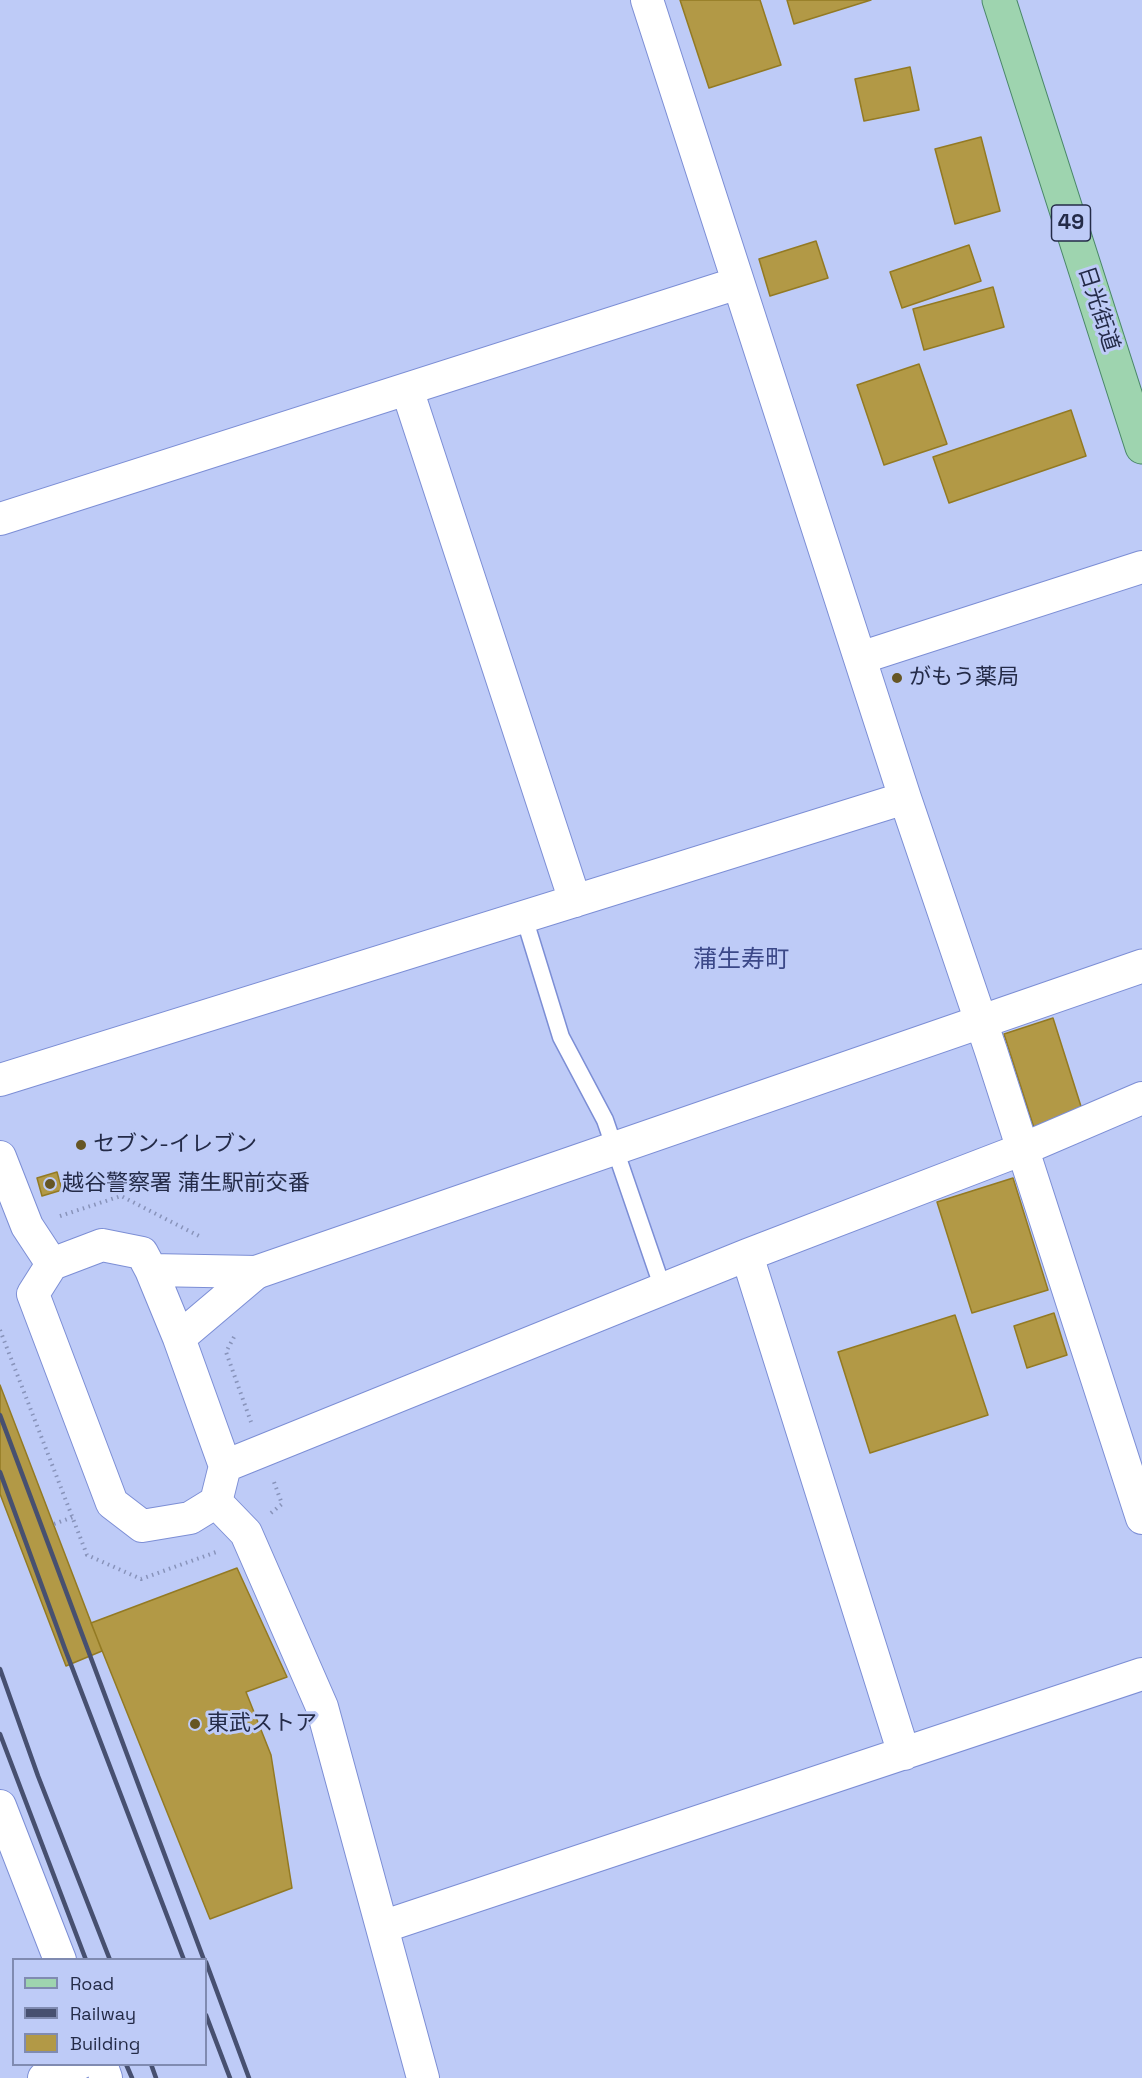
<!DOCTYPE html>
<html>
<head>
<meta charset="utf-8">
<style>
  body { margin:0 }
  #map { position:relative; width:1142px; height:2078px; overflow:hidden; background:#becbf7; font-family:"Space Grotesk",sans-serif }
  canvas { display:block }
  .legend { position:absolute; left:12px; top:1958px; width:195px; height:108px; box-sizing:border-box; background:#becbf7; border:2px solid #808bb1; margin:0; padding:8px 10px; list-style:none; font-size:18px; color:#242b48 }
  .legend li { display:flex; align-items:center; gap:12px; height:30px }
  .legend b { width:30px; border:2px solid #808bb1 }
</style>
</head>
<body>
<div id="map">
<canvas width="1142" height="2078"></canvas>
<ul class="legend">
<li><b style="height:8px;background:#9ed4af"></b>Road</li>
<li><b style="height:8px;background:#475070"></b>Railway</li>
<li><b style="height:16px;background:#b29946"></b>Building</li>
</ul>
</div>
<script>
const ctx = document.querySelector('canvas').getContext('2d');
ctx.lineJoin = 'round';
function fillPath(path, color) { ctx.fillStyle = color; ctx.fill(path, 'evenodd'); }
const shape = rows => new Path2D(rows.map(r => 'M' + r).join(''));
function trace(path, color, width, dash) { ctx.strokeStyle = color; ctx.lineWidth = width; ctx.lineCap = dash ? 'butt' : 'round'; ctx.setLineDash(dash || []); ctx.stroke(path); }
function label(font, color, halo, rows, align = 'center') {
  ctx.font = font + ' "Space Grotesk","Noto Sans JP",sans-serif'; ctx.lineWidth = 6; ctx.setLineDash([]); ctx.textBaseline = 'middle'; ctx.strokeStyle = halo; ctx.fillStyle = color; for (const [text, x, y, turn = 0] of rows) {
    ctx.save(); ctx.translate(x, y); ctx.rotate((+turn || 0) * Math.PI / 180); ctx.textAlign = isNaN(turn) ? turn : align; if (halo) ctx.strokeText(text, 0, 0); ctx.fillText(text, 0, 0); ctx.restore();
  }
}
const building = shape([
  [680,0,760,0,781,65,709,88,680,0],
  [787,0,871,0,794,24,787,0],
  [910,67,919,110,864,121,855,79,910,67],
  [981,137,1000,211,955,224,935,149,981,137],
  [816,241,828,278,770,296,759,259,816,241],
  [969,245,981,281,902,308,890,272,969,245],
  [993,287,1004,327,924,350,913,309,993,287],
  [919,364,947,444,884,465,857,385,919,364],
  [1071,410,1086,456,949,503,933,457,1071,410],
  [1053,1018,1085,1119,1036,1134,1004,1034,1053,1018],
  [57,1172,62,1190,42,1196,37,1178,57,1172],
  [1013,1178,1048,1290,972,1313,937,1202,1013,1178],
  [1054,1313,1067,1355,1027,1368,1014,1326,1054,1313],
  [955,1315,988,1415,870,1453,838,1352,955,1315],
  [0,1385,102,1651,66,1666,0,1494,0,1385],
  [237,1568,287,1677,246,1692,271,1755,292,1888,210,1919,91,1623,237,1568]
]);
const path = shape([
  [60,1216,121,1196,199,1236],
  [0,1330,87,1555,141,1579,219,1551],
  [234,1337,226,1352,251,1422],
  [271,1513,282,1504,274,1482],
  [54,1524,73,1517]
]);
const lane = shape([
  [524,917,561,1037,605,1120,663,1289]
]);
const street = shape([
  [647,0,905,798,991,1051,1142,1518],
  [407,389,575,901],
  [0,519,738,283],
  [860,658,1142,567],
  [0,1080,905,798],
  [0,1157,27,1226,52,1264],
  [102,1245,142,1253,151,1270,257,1272,179,1338,225,1466,216,1502,190,1518,142,1526,112,1503,33,1294,52,1264,102,1245],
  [747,1255,904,1754],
  [151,1270,179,1338],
  [225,1466,747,1255,1023,1149,1142,1098],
  [216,1502,246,1533,322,1707,423,2078],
  [0,1806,60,1960],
  [382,1927,1142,1674],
  [101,2064,106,2078],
  [44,2078,78,2064]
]);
const secondary = shape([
  [257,1272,1142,966]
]);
const primary = shape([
  [999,0,1142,447]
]);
const rail = shape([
  [0,1415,204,1960],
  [0,1472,65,1649,184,1960],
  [0,1669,38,1776,110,1960],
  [0,1734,86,1960],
  [206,1962,249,2078],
  [206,2015,230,2078],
  [126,2064,132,2078],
  [151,2064,156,2078]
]);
const markers = [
  [897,678,6,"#665624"],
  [81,1145,6,"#665624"],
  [50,1184,6,"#665624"],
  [195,1724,6,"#665624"]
];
const shields = [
  [1071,223,39]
];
const shieldNames = [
  ["49",1071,223]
];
const streetNames = [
  ["日光街道",1098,309,72]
];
const poiNames = [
  ["がもう薬局",909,678],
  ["セブン-イレブン",93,1145],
  ["越谷警察署 蒲生駅前交番",62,1184],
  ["東武ストア",207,1724]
];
const neighbourhoodNames = [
  ["蒲生寿町",741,960]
];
fillPath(building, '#b29946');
trace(building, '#937a23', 1.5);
trace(lane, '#7c8ed5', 19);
trace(street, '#7c8ed5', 34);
trace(secondary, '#7c8ed5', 35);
trace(primary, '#498768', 35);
trace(path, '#8893ba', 4, [1.5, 4.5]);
trace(lane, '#fff', 16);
trace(street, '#fff', 32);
trace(secondary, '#fff', 33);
trace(primary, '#9ed4af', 33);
trace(rail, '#475070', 4.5);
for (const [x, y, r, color] of markers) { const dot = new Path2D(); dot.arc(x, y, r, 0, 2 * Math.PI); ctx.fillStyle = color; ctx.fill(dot); trace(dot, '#becbf7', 2); }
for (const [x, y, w] of shields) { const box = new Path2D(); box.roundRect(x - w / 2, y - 18, w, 36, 4.5); ctx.fillStyle = '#becbf7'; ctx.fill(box); trace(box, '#242b48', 1.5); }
label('bold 21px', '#242b48', null, shieldNames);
label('22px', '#242b48', '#becbf7', streetNames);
label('22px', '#242b48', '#becbf7', poiNames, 'left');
label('24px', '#3b4888', '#becbf7', neighbourhoodNames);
</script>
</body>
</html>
